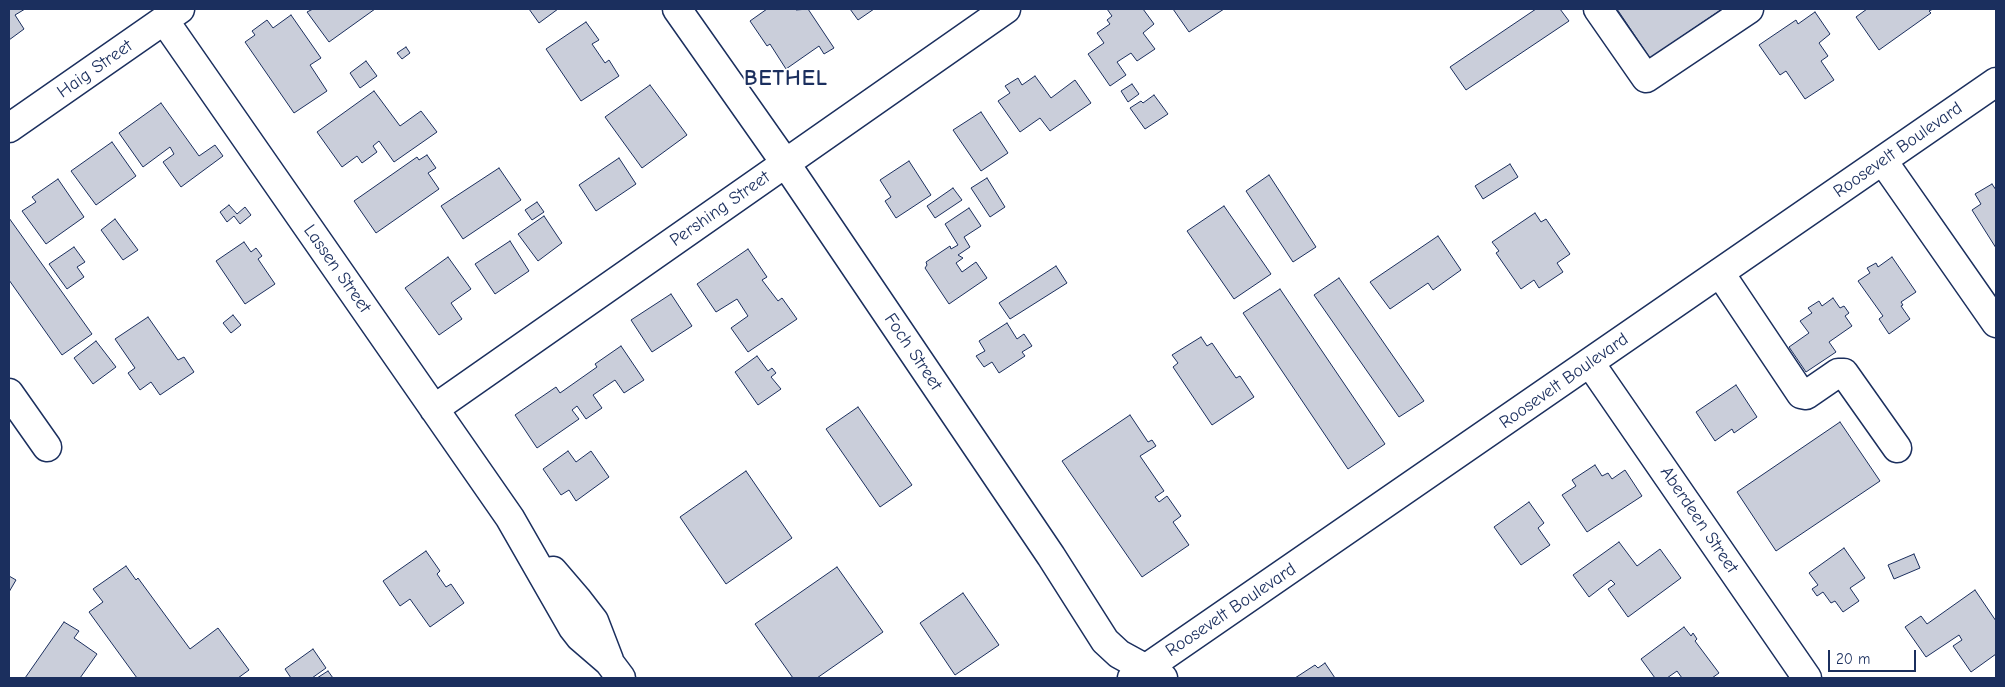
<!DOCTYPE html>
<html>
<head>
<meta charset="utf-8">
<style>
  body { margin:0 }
  #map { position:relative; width:2005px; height:687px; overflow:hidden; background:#fff; font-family:"Comic Neue",sans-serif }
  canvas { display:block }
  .frame { position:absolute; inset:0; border:10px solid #1b2f5e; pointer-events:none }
  .scale { position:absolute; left:1828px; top:650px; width:88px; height:22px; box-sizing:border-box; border:2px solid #1b2f5e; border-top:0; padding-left:6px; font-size:15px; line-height:18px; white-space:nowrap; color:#1b2f5e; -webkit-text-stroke:4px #fff; paint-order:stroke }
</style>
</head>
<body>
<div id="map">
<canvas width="2005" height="687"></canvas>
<div class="frame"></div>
<div class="scale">20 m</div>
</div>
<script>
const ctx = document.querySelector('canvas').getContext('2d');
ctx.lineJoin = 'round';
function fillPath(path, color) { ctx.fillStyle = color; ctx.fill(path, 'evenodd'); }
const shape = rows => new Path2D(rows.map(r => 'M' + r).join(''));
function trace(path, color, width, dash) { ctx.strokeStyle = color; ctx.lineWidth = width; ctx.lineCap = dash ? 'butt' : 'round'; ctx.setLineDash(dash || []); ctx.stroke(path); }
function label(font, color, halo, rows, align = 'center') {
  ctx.font = font + ' "Comic Neue",sans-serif'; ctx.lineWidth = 4; ctx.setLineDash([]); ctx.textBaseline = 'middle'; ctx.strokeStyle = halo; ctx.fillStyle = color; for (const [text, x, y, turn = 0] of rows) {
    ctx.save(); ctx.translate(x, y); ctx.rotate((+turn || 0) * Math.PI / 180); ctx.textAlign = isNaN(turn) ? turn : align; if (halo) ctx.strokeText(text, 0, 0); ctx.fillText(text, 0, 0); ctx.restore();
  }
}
const building = shape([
  [9,9,25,9,15,15,24,29,9,40,9,9],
  [313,9,375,9,329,42,307,12,313,9],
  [529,9,558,9,539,23,529,9],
  [767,9,795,9,796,10,808,9,834,48,824,54,819,46,786,69,770,44,767,46,750,21,767,9],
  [850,9,874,9,858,20,850,9],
  [1107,9,1143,9,1154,24,1143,33,1155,49,1137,61,1131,53,1117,62,1126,75,1110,86,1088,54,1104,43,1097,33,1110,24,1107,20,1112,16,1107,9],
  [1173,9,1224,9,1189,32,1173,9],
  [1536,9,1560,9,1569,21,1466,90,1450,67,1536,9],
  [1617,9,1722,9,1650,58,1617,9],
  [1867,9,1933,9,1929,11,1931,13,1879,50,1856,17,1867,9],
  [1815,12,1830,34,1819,43,1828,56,1821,61,1834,80,1805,99,1786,71,1780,75,1759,45,1796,20,1798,24,1815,12],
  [291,15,321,58,310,65,327,91,294,113,245,42,255,35,252,31,267,20,273,28,291,15],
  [586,22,599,40,592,44,605,63,609,60,619,76,581,101,546,49,586,22],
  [406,47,410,53,402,59,397,53,406,47],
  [366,61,377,76,360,88,350,73,366,61],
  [1035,76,1051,98,1075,80,1091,103,1050,131,1040,118,1020,132,998,101,1010,93,1005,86,1018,78,1022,85,1035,76],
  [1132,84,1139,94,1128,102,1121,91,1132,84],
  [650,85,687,135,642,168,605,117,650,85],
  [374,91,400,126,421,111,437,132,394,162,379,141,373,146,377,152,362,163,357,156,342,167,317,132,374,91],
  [1154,95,1168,114,1145,129,1130,108,1141,101,1143,103,1154,95],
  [161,103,199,156,215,145,223,156,181,187,163,162,174,154,170,147,143,167,119,133,161,103],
  [981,112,1008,153,981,171,953,130,981,112],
  [112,142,136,176,96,205,71,171,112,142],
  [427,155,436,168,428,173,439,189,376,233,354,201,417,157,419,160,427,155],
  [619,158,636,184,596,211,579,185,619,158],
  [909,161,931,195,896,218,885,201,891,197,880,180,909,161],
  [1510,164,1518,177,1483,199,1475,186,1510,164],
  [499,168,521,200,463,239,441,206,499,168],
  [1269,175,1316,247,1293,262,1246,191,1269,175],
  [987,178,1005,207,990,217,971,188,987,178],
  [58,179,84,217,46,244,22,211,36,202,32,197,58,179],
  [1992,184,1996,190,1996,248,1972,210,1981,204,1975,194,1992,184],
  [953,188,962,200,935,218,927,206,953,188],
  [537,202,544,212,532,220,525,210,537,202],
  [229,205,237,214,245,207,251,215,240,224,234,216,227,222,220,212,229,205],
  [1224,206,1271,274,1234,299,1187,231,1224,206],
  [969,208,981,226,964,237,970,247,958,255,963,258,956,263,962,272,976,262,987,278,949,304,925,268,927,265,926,262,950,246,951,249,958,245,945,224,969,208],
  [1535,213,1541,222,1546,219,1570,254,1557,263,1563,272,1539,288,1534,280,1521,289,1496,253,1499,251,1492,242,1535,213],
  [544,216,562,243,538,261,518,234,544,216],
  [9,218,92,334,62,355,9,280,9,218],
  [115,219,138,250,123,260,101,230,115,219],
  [1438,236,1461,270,1433,290,1428,283,1390,309,1370,282,1438,236],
  [510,241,529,271,495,294,475,264,510,241],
  [244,242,251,252,256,248,262,256,258,259,275,284,245,304,216,261,244,242],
  [74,247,85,262,77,267,84,277,67,289,49,264,74,247],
  [748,249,767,277,762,280,778,301,782,298,797,319,748,352,731,328,748,316,737,299,716,312,697,284,748,249],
  [448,257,471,289,451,303,462,319,439,335,405,288,448,257],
  [1892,257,1916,292,1901,302,1903,305,1901,306,1910,319,1889,334,1879,319,1883,316,1858,281,1870,273,1867,268,1876,263,1878,267,1892,257],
  [1056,266,1067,283,1010,319,999,303,1056,266],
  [1339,278,1424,401,1399,417,1314,295,1339,278],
  [1280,289,1385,444,1348,469,1243,313,1280,289],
  [671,294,692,326,652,352,631,320,671,294],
  [1833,298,1840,308,1844,306,1849,313,1845,316,1852,326,1829,342,1836,352,1806,372,1789,347,1809,333,1800,321,1812,313,1808,308,1819,301,1822,306,1833,298],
  [233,315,241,325,231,333,223,323,233,315],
  [148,317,178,360,184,357,194,372,160,395,151,382,140,390,128,373,135,368,115,339,148,317],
  [1007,323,1017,339,1024,334,1032,346,1022,352,1025,356,999,373,992,362,984,367,976,356,985,351,979,341,1007,323],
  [1201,337,1207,346,1212,343,1236,378,1240,376,1254,397,1212,425,1173,367,1178,363,1172,355,1201,337],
  [96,341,116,367,93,384,74,358,96,341],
  [621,346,644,380,624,393,615,380,593,395,602,408,586,419,577,406,572,410,579,419,537,448,515,415,556,387,560,393,597,367,595,364,621,346],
  [757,356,768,371,772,368,776,373,771,377,781,389,758,405,735,372,757,356],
  [1736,385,1757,417,1734,433,1732,429,1715,441,1696,412,1736,385],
  [858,407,912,485,880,507,826,429,858,407],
  [1130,415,1148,442,1152,440,1156,446,1140,456,1164,491,1155,497,1159,502,1167,496,1181,516,1173,522,1189,545,1142,577,1062,461,1130,415],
  [1840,422,1880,481,1776,551,1737,492,1840,422],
  [568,451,576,462,591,451,609,477,576,501,569,490,561,495,543,469,568,451],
  [1595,465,1602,476,1608,473,1612,479,1625,470,1642,496,1587,532,1562,495,1576,486,1572,480,1595,465],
  [746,471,792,538,726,584,680,517,746,471],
  [1529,502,1544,523,1538,528,1550,545,1521,565,1494,527,1529,502],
  [1619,542,1637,566,1660,549,1681,578,1628,617,1608,589,1615,584,1611,580,1589,597,1573,575,1619,542],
  [1844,548,1865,578,1850,588,1859,601,1843,612,1835,601,1831,603,1823,592,1817,596,1812,589,1818,585,1809,573,1844,548],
  [426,551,440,571,437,574,446,587,451,584,464,603,430,627,410,599,400,606,383,581,426,551],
  [1914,554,1920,568,1894,579,1888,565,1914,554],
  [126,566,136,580,138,578,190,649,218,628,249,670,238,678,137,678,89,612,103,602,93,589,126,566],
  [837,567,883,632,817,678,793,678,755,624,837,567],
  [9,576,16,580,9,592,9,576],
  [1975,590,1996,621,1996,654,1971,672,1953,646,1962,640,1959,635,1926,657,1905,627,1921,616,1927,624,1975,590],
  [963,593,999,645,955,675,920,623,963,593],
  [64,622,79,631,74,638,97,654,80,678,25,678,64,622],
  [1684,627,1691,636,1693,633,1697,639,1695,641,1719,673,1712,678,1682,678,1677,671,1667,678,1655,678,1641,659,1684,627],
  [313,649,326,668,312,678,291,678,285,669,313,649],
  [1325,663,1335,678,1295,678,1315,665,1318,668,1325,663],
  [328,671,333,678,317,678,328,671]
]);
const minor = shape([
  [677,9,786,164,1051,556,1105,641,1119,654,1163,678],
  [1598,9,1646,78,1749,9],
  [164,20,510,518,573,628,580,637,609,662,621,678],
  [9,128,180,9],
  [1883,161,1996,323],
  [1720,273,1801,394,1806,395,1838,373,1844,373,1897,448],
  [1590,363,1807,678],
  [9,393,47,447],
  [434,409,1006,9],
  [553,571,577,599,594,621,609,660]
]);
const major = shape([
  [1132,678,1996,82]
]);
const streetNames = [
  ["Haig Street",95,69,-35],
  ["Roosevelt Boulevard",1898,150,-35],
  ["Pershing Street",720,209,-35],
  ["Lassen Street",337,269,55],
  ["Foch Street",913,352,56],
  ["Roosevelt Boulevard",1564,381,-35],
  ["Aberdeen Street",1699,520,56],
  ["Roosevelt Boulevard",1231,610,-34]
];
const districtNames = [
  ["BETHEL",786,79]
];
fillPath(building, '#caceda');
trace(building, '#1b2f5e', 1);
trace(minor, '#1b2f5e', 31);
trace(major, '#1b2f5e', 31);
trace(minor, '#fff', 28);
trace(major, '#fff', 28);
label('18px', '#1b2f5e', '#fff', streetNames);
ctx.letterSpacing = '1px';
label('bold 22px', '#1b2f5e', '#fff', districtNames);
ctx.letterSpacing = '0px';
</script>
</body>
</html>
